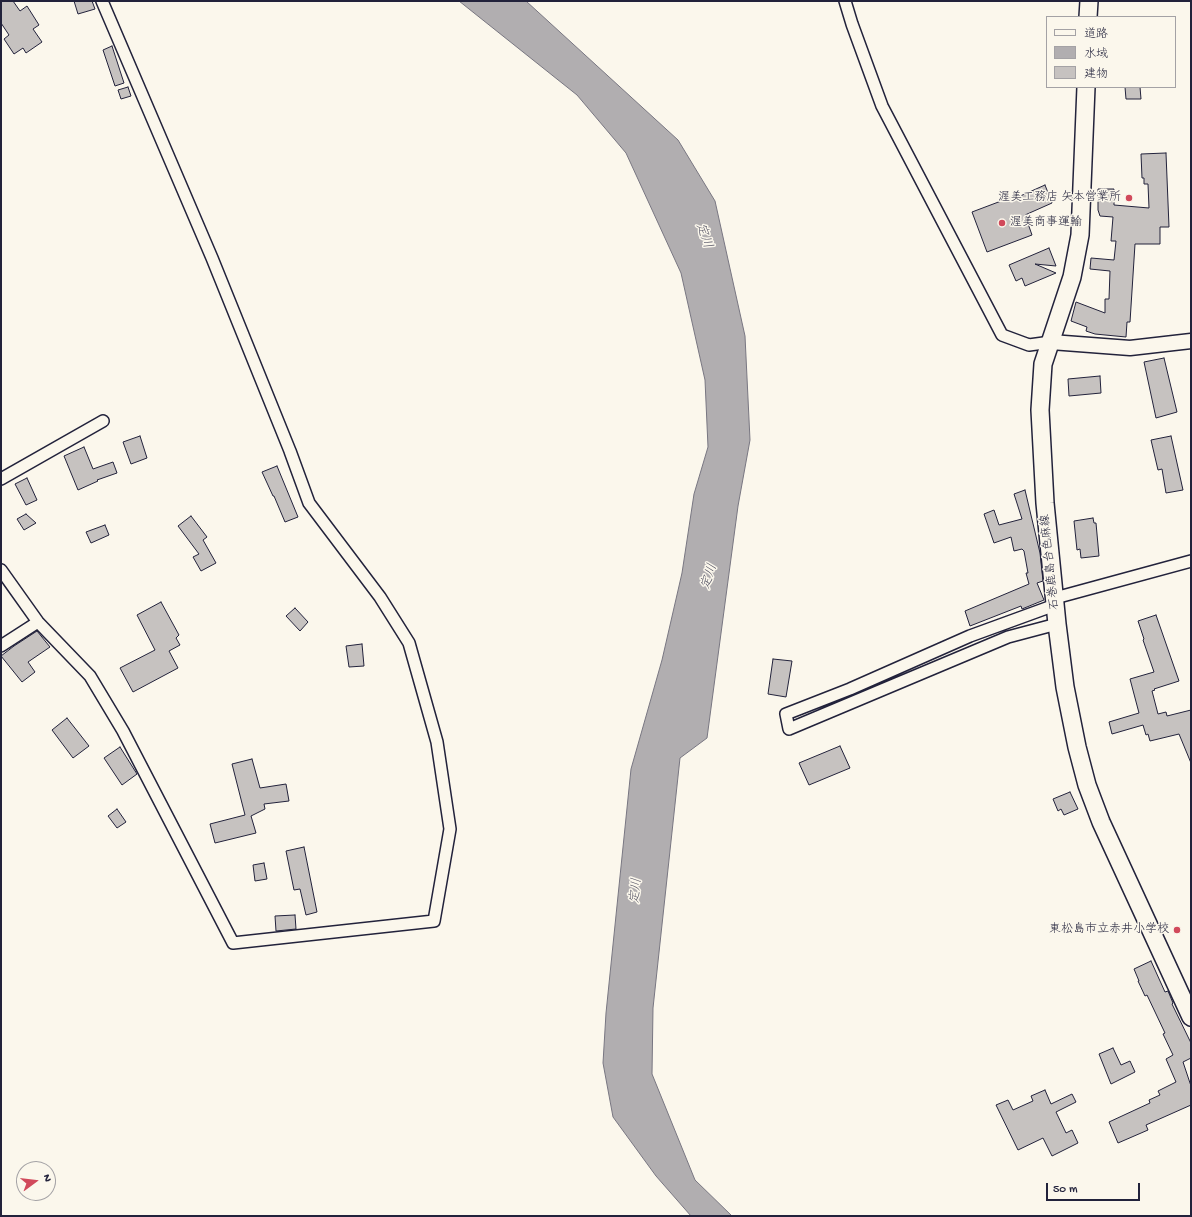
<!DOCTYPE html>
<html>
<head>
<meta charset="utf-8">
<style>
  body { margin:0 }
  #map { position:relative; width:1192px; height:1217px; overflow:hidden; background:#fbf7ec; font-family:"Gochi Hand","Klee One",sans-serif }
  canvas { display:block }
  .frame { position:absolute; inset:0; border:2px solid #22223b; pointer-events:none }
  .legend { position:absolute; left:1046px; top:16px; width:130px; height:72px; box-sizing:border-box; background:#fbf7ec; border:1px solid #a4a2a5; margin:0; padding:5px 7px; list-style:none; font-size:12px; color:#22223b }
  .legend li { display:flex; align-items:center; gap:8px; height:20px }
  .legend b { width:20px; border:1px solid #a4a2a5 }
  .north { position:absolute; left:16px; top:1161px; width:40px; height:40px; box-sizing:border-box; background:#fbf7ec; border:1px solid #a4a2a5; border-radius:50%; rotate:75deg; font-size:11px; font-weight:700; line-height:16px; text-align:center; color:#22223b }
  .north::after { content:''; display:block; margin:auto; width:14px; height:18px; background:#d1495b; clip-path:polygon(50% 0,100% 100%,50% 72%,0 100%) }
  .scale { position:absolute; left:1046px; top:1183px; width:94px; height:18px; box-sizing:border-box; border:2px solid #22223b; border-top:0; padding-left:5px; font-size:12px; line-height:14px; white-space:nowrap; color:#22223b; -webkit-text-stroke:3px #fbf7ec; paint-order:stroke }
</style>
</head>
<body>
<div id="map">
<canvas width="1192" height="1217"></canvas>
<div class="frame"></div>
<ul class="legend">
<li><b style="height:5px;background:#fbf7ec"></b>道路</li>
<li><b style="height:11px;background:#b1aeb0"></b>水域</li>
<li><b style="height:11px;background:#c6c2c0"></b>建物</li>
</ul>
<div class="north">N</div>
<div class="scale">50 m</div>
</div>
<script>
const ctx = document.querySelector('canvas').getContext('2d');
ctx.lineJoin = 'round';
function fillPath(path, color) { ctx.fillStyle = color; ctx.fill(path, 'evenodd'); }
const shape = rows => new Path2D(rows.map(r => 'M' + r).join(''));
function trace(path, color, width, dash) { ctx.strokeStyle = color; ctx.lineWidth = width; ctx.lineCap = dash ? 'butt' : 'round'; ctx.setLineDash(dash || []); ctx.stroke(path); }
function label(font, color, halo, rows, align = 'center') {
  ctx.font = font + ' "Gochi Hand","Klee One",sans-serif'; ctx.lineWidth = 3; ctx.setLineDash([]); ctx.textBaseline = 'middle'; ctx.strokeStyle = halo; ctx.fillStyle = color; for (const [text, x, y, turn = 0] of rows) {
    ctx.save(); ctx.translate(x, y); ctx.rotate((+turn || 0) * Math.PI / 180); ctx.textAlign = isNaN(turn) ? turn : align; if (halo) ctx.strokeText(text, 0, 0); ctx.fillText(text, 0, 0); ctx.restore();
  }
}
const water = shape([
  [459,1,526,1,678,140,715,201,745,336,750,440,738,506,707,738,680,758,653,1008,652,1074,695,1180,732,1216,691,1216,656,1176,613,1117,603,1063,606,1013,631,769,662,660,682,573,694,494,708,447,705,380,681,273,626,153,577,95,459,1]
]);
const building = shape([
  [1,1,13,1,20,11,27,6,39,25,33,29,42,42,26,53,23,48,14,54,4,39,9,35,1,23,1,1],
  [74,1,92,1,95,9,78,14,74,1],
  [112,46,124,83,115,86,103,50,112,46],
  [128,87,131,96,121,99,118,90,128,87],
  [1125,87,1140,87,1141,99,1126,99,1125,87],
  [1166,153,1169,227,1160,227,1160,244,1135,244,1130,322,1127,322,1126,337,1095,334,1086,331,1087,327,1071,321,1076,302,1105,313,1105,299,1109,299,1110,271,1090,269,1091,258,1114,260,1116,241,1111,241,1113,217,1100,216,1098,210,1098,189,1114,189,1114,205,1149,208,1148,184,1144,184,1144,178,1142,178,1141,154,1166,153],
  [1045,185,1052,203,1025,215,1032,235,987,252,972,212,1017,195,1018,197,1045,185],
  [1049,248,1056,266,1035,264,1056,273,1025,286,1022,278,1016,281,1009,265,1049,248],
  [1164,358,1177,412,1156,418,1144,362,1164,358],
  [1100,376,1101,393,1069,396,1068,379,1100,376],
  [140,436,147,458,131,464,123,442,140,436],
  [1171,436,1183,490,1166,493,1162,469,1158,470,1151,440,1171,436],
  [84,447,93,469,113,462,117,473,97,480,98,481,78,490,64,456,84,447],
  [277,466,298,517,285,522,274,496,273,496,262,472,277,466],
  [27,478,37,500,26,505,15,484,27,478],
  [1025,490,1040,553,1043,581,1037,583,1044,600,1022,609,1021,606,970,626,965,611,1029,584,1026,573,1028,573,1024,551,1022,549,1014,551,1011,537,994,543,984,514,994,510,999,525,1022,519,1014,494,1025,490],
  [26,514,36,523,24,530,17,519,26,514],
  [191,516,207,537,203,540,216,563,201,571,193,557,199,554,178,526,191,516],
  [1093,518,1094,523,1096,523,1099,556,1081,558,1080,549,1077,550,1074,521,1093,518],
  [105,525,109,535,91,543,86,532,105,525],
  [161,602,179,635,176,638,180,645,169,651,178,668,133,692,120,668,155,650,137,615,161,602],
  [295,608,308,622,300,631,286,616,295,608],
  [1156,615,1179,681,1154,689,1155,690,1152,691,1158,714,1166,712,1167,716,1191,710,1191,763,1179,734,1150,741,1148,734,1146,735,1143,725,1112,734,1109,722,1139,713,1130,679,1154,672,1143,640,1144,639,1138,621,1156,615],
  [37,631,50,647,28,662,35,672,22,682,1,656,14,646,37,631],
  [362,644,364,666,349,667,346,646,362,644],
  [773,659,792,661,786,697,768,694,773,659],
  [67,718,89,746,73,758,52,730,67,718],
  [840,746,850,768,809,785,799,763,840,746],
  [120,747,137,774,122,785,104,758,120,747],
  [252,759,260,788,286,784,289,801,264,804,265,809,251,816,256,833,215,843,210,824,245,815,232,764,252,759],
  [1070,792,1078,809,1064,815,1061,809,1058,811,1053,799,1070,792],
  [117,809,126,822,117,828,108,816,117,809],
  [304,847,317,912,306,915,300,889,294,890,286,851,304,847],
  [264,863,267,879,255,881,253,865,264,863],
  [295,915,296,929,276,931,275,916,295,915],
  [1151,961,1165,992,1168,991,1173,1003,1172,1004,1191,1043,1191,1058,1183,1062,1191,1086,1191,1105,1146,1125,1148,1130,1118,1143,1109,1122,1150,1103,1149,1100,1160,1095,1158,1091,1176,1082,1166,1059,1173,1055,1163,1034,1165,1033,1147,995,1145,996,1138,981,1139,981,1134,969,1151,961],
  [1113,1048,1121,1065,1130,1061,1135,1072,1111,1084,1099,1054,1113,1048],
  [1045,1090,1051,1104,1072,1094,1076,1102,1056,1112,1066,1133,1072,1130,1078,1143,1052,1156,1043,1138,1018,1150,996,1105,1008,1100,1013,1110,1033,1101,1031,1096,1045,1090]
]);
const minor = shape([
  [845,1,852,24,882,106,1002,335,1029,345,1051,342],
  [1,479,103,421],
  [1,570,38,622,90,676,123,731,233,943,434,921,450,829,437,742,409,643,380,597,309,503,290,451,212,258,102,1],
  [1055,598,1191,561],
  [1055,605,970,636,850,689,786,714,789,729,1008,637,1057,624],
  [1,646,38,622]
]);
const tertiary = shape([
  [1051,342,1130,348,1191,341]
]);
const primary = shape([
  [1088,17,1089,1],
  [1086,87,1080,235,1072,277,1043,364,1040,410,1045,503,1057,624,1065,687,1077,747,1087,785,1101,822,1191,1017]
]);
const markers = [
  [1129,198,4,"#d1495b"],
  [1002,223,4,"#d1495b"],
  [1177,930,4,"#d1495b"]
];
const poiNames = [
  ["渥美工務店 矢本営業所",1121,198],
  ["渥美商事運輸",1010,223,"left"],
  ["東松島市立赤井小学校",1169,930]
];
const streetNames = [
  ["石巻鹿島台色麻線",1051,562,-96]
];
const waterNames = [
  ["定川",703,236,70],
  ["定川",710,577,-72],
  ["定川",637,891,-85]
];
fillPath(water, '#b1aeb0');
trace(water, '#787681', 1);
fillPath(building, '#c6c2c0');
trace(building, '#22223b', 1);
trace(minor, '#22223b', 14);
trace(tertiary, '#22223b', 17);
trace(primary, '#22223b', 20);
trace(minor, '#fbf7ec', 11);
trace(tertiary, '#fbf7ec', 14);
trace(primary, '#fbf7ec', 17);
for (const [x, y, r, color] of markers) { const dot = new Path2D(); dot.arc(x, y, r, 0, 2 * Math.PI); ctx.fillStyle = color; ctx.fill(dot); trace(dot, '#fbf7ec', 1.5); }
label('12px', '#22223b', '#fbf7ec', poiNames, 'right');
label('12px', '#22223b', '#fbf7ec', streetNames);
label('italic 13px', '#545364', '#fbf7ec', waterNames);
</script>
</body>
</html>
